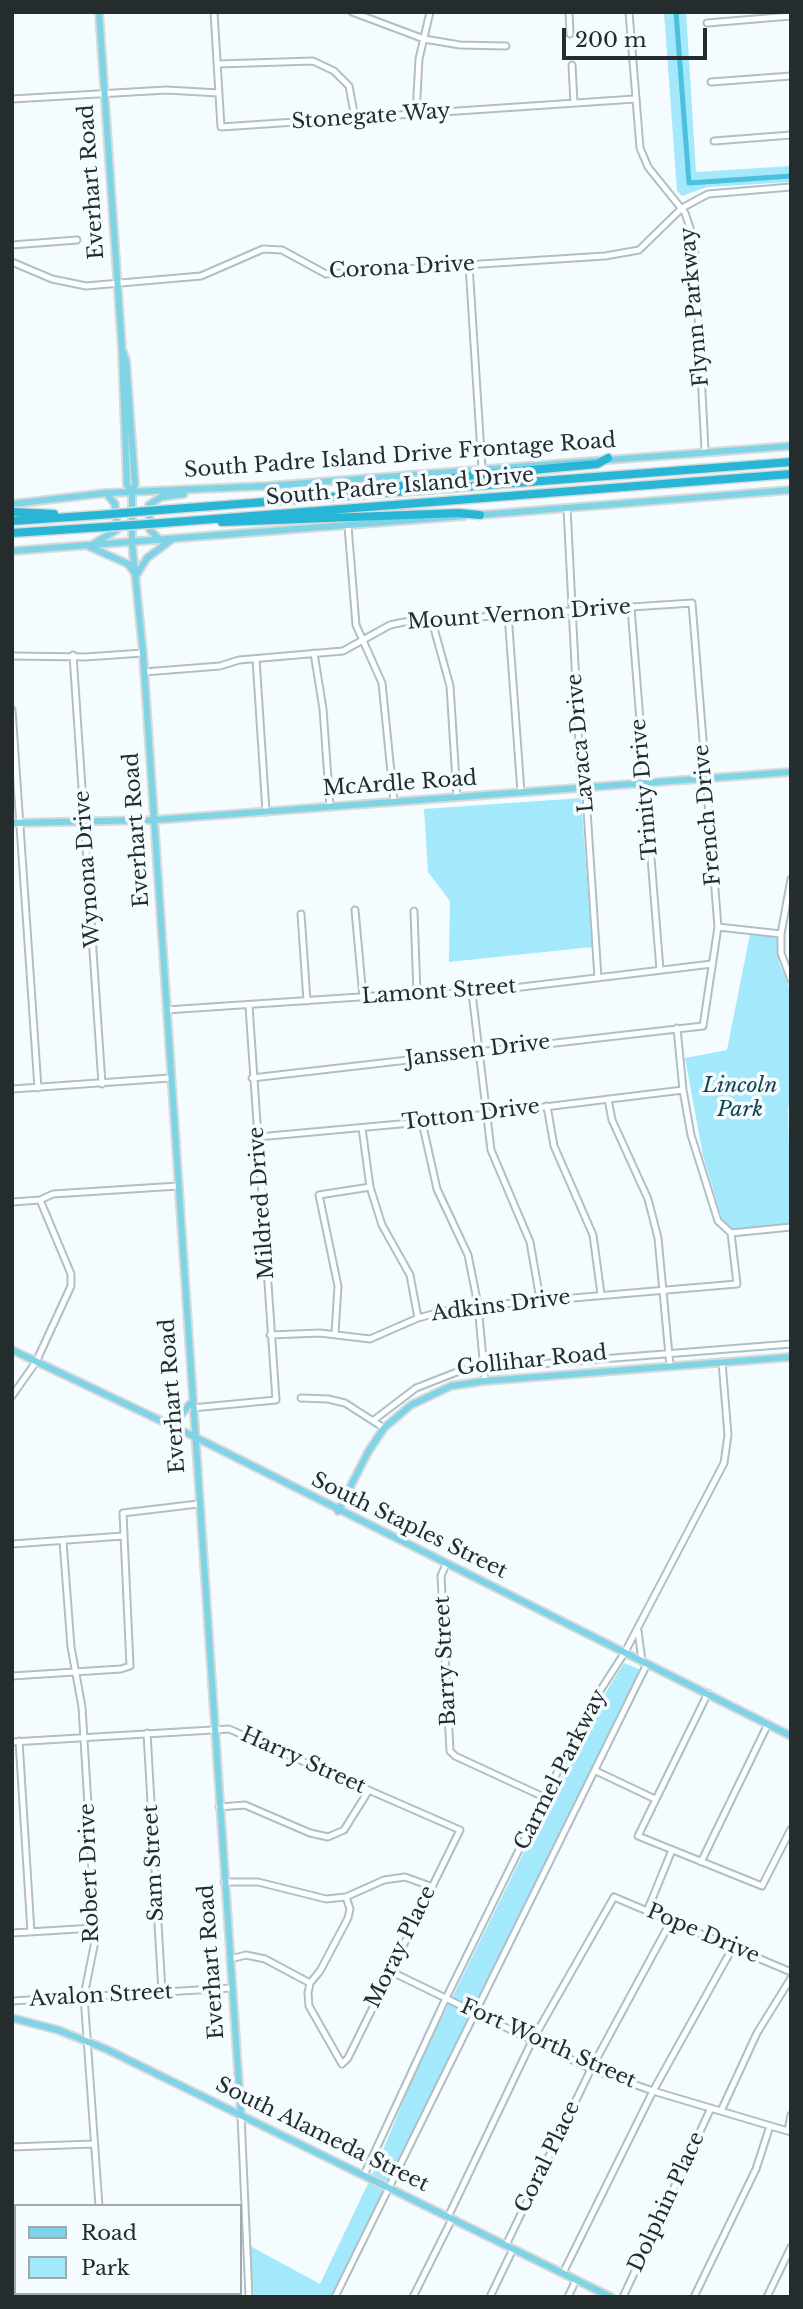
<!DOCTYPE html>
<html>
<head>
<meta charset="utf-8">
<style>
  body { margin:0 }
  #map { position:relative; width:803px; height:2309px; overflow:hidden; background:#f5fcff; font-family:"Libre Baskerville",serif }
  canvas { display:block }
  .frame { position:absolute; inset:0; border:14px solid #252c2e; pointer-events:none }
  .legend { position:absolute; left:14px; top:2204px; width:228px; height:91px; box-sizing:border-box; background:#f5fcff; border:2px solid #a2a9ab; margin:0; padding:9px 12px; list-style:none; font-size:21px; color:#252c2e }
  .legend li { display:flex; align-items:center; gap:14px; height:35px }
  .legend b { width:35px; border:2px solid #a2a9ab }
  .scale { position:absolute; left:562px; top:28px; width:145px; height:32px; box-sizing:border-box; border:4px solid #252c2e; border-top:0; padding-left:9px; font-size:21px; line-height:24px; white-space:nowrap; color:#252c2e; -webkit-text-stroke:5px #f5fcff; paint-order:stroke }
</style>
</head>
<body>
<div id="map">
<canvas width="803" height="2309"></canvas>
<div class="frame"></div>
<ul class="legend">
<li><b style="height:9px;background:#7ed3e6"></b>Road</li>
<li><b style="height:19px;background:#a4e8fb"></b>Park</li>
</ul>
<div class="scale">200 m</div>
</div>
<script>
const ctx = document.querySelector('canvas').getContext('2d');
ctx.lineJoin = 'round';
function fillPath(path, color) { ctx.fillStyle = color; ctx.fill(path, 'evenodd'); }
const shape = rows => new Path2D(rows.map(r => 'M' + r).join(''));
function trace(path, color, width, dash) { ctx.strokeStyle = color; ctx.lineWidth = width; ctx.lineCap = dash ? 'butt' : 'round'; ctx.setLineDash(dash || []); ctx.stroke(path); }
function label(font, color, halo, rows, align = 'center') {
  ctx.font = font + ' "Libre Baskerville",serif'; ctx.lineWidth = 7; ctx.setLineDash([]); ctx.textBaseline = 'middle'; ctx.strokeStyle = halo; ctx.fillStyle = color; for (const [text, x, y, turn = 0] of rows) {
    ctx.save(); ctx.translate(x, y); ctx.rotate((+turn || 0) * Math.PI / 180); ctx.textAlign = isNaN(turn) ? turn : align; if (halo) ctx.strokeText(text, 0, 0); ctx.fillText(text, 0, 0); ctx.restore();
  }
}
const green = shape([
  [664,12,686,12,696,172,791,166,791,182,707,187,682,196,677,191],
  [581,798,592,947,449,962,450,901,428,872,424,809],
  [750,934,777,938,779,963,791,991,791,1099,788,1108,791,1225,731,1229,723,1222,703,1156,685,1058,727,1050],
  [624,1663,641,1670,331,2297,254,2297,250,2246,320,2284,374,2171,418,2066,592,1715]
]);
const canal = shape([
  [676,12,689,183,791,176]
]);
const minor = shape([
  [214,12,221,127,635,99],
  [352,12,424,39,460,45,506,46],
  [569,12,570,34],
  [629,12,640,148,648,167,685,213,694,240,705,450],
  [707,23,791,16],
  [218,64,313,61,334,71,349,86,355,118],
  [572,65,574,103],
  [711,82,791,76],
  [12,99,166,90,219,93],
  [416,114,419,59,430,12],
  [714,141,791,135],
  [12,245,77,240],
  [12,262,52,279,86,286,201,276,263,249,282,250,326,274,605,256,639,250,682,208,708,194,791,187],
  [469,265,482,469],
  [567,508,581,782,586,795,598,978],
  [348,526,356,625,382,683,394,802],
  [631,608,660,970],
  [508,614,521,792],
  [432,621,450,686,457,797],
  [314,653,323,709,330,807],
  [73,655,102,1084],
  [12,656,85,657,143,653],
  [256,659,266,812],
  [144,672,220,666,239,660,343,651,390,625,404,622,692,603,718,927,703,1026,252,1078],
  [12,710,38,1088],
  [791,879,781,934,781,953,791,980],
  [355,910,363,997],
  [414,911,417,994],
  [301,914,307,1001],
  [718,927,781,934],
  [472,993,491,1150,530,1242,540,1299],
  [166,1010,404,994,472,993,712,964],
  [12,1089,170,1078],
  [608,1099,612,1120,648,1199,658,1238,670,1366],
  [547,1106,554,1146,593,1235,601,1294],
  [422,1122,437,1189,468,1255,478,1305,485,1381],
  [362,1128,370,1187,382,1225,410,1275,418,1318],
  [258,1137,422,1122,683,1090],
  [12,1202,40,1200,53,1194,178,1186],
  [731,1233,791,1227],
  [335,1334,338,1286,319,1195,370,1187],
  [270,1335,320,1333,370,1339,418,1318,456,1308,737,1284,731,1233,718,1221,691,1135,683,1090,677,1028],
  [12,1396,36,1362,71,1286,71,1274,40,1200],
  [301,1398,328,1399,345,1403,384,1428],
  [192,1408,276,1400,249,1006],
  [374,1420,416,1388,462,1370,791,1344],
  [63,1541,71,1647,82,1707,96,1936,84,1996,99,2206],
  [12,1544,123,1536],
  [446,1564,441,1576,450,1751,455,1756,546,1798],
  [638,1631,642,1661],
  [12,1676,121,1669,130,1666,123,1513,198,1504],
  [708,1693,638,1836,762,1886,791,1829],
  [147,1733,162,1992],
  [19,1741,31,1932],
  [12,1742,229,1729,460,1830,348,2058,342,2064,309,2006,308,1993,310,1983,320,1971,348,1918,350,1909,346,1897],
  [596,1771,655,1799],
  [219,1807,245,1805,310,1833,328,1837,344,1830,369,1790],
  [701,1862,768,1724],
  [224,1882,258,1882,326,1899,346,1897,384,1880,405,1877,430,1886],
  [648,1909,672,1850],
  [12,1933,95,1928],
  [230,1959,246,1955,265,1959,310,1983],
  [390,1971,591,2069,653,2091,791,2132],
  [12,2001,232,1988],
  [721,2111,757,2033,791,1978],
  [241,2115,249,2297],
  [788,2131,791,2115],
  [12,2147,93,2144],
  [364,2175,446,1998,589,1708,625,1652,724,1463,728,1435,722,1362],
  [448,2217,532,2041,614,1897,791,1972],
  [12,2221,16,2220],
  [506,2245,591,2069,671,1921],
  [563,2273,653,2091,733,1947],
  [104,2297,104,2293],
  [335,2297,647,1664],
  [413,2297,452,2219],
  [490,2297,513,2249],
  [568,2297,576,2280],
  [623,2297,711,2108],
  [694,2297,756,2169,770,2126],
  [767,2297,791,2247]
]);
const major = shape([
  [99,12,122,349,127,485,132,493],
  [122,349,126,360,135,484,132,493,132,543,143,653,241,2115],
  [12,504,106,493,267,486,791,446],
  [479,515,791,490],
  [160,540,150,530,149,505,161,497,184,494],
  [93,544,117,530,115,504,106,493],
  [90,547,128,564,134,572],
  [12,551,464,516],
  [137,574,147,558,171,540],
  [12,823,153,820,791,772],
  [12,1350,193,1436,791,1736],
  [171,1426,190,1404],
  [338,1511,368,1452,384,1428,411,1405,451,1386,485,1381,791,1357],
  [12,2018,58,2030,106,2049,611,2297]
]);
const highway = shape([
  [387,488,466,476,597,464,608,458],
  [160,510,791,462],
  [12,512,54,514],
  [12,521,99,515],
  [222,522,459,513,480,515],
  [162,523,791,474],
  [12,533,104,527]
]);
const highwayBridge = shape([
  [99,515,160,510],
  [104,527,162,523]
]);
const streetNames = [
  ["Stonegate Way",371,117,-4],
  ["Everhart Road",92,182,-94],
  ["Corona Drive",402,268,-3],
  ["Flynn Parkway",695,307,-95],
  ["South Padre Island Drive Frontage Road",400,456,-4],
  ["South Padre Island Drive",400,487,-5],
  ["Mount Vernon Drive",519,615,-4],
  ["Lavaca Drive",581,743,-95],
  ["McArdle Road",400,784,-4],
  ["Trinity Drive",645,789,-95],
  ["French Drive",708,815,-95],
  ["Everhart Road",137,830,-94],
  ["Wynona Drive",88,869,-94],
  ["Lamont Street",439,992,-4],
  ["Janssen Drive",478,1051,-7],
  ["Totton Drive",471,1115,-7],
  ["Mildred Drive",262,1203,-94],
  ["Adkins Drive",501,1306,-7],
  ["Gollihar Road",532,1361,-6],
  ["Everhart Road",173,1396,-94],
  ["South Staples Street",409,1526,26],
  ["Barry Street",446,1661,-93],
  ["Harry Street",303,1761,24],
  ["Carmel Parkway",561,1770,-63],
  ["Sam Street",154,1863,-93],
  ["Robert Drive",90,1873,-92],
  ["Pope Drive",703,1934,23],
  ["Moray Place",401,1947,-64],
  ["Everhart Road",212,1962,-94],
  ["Avalon Street",101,1996,-3],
  ["Fort Worth Street",548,2044,24],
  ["South Alameda Street",322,2135,26],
  ["Coral Place",548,2157,-64],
  ["Dolphin Place",667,2202,-65]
];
const parkNames = [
  ["Lincoln",740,1086],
  ["Park",740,1110]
];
fillPath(green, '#a4e8fb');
trace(canal, '#4dc0dd', 5);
trace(minor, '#aec0c6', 9);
trace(major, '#d8d9d9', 10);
trace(highway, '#d8d9d9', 11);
trace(minor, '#fff', 5);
trace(major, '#7ed3e6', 6);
trace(highway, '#28b6d6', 8);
trace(highwayBridge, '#d8d9d9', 11, []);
trace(highwayBridge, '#28b6d6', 8);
label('21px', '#252c2e', '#f5fcff', streetNames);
label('italic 21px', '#124451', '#f5fcff', parkNames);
</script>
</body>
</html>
